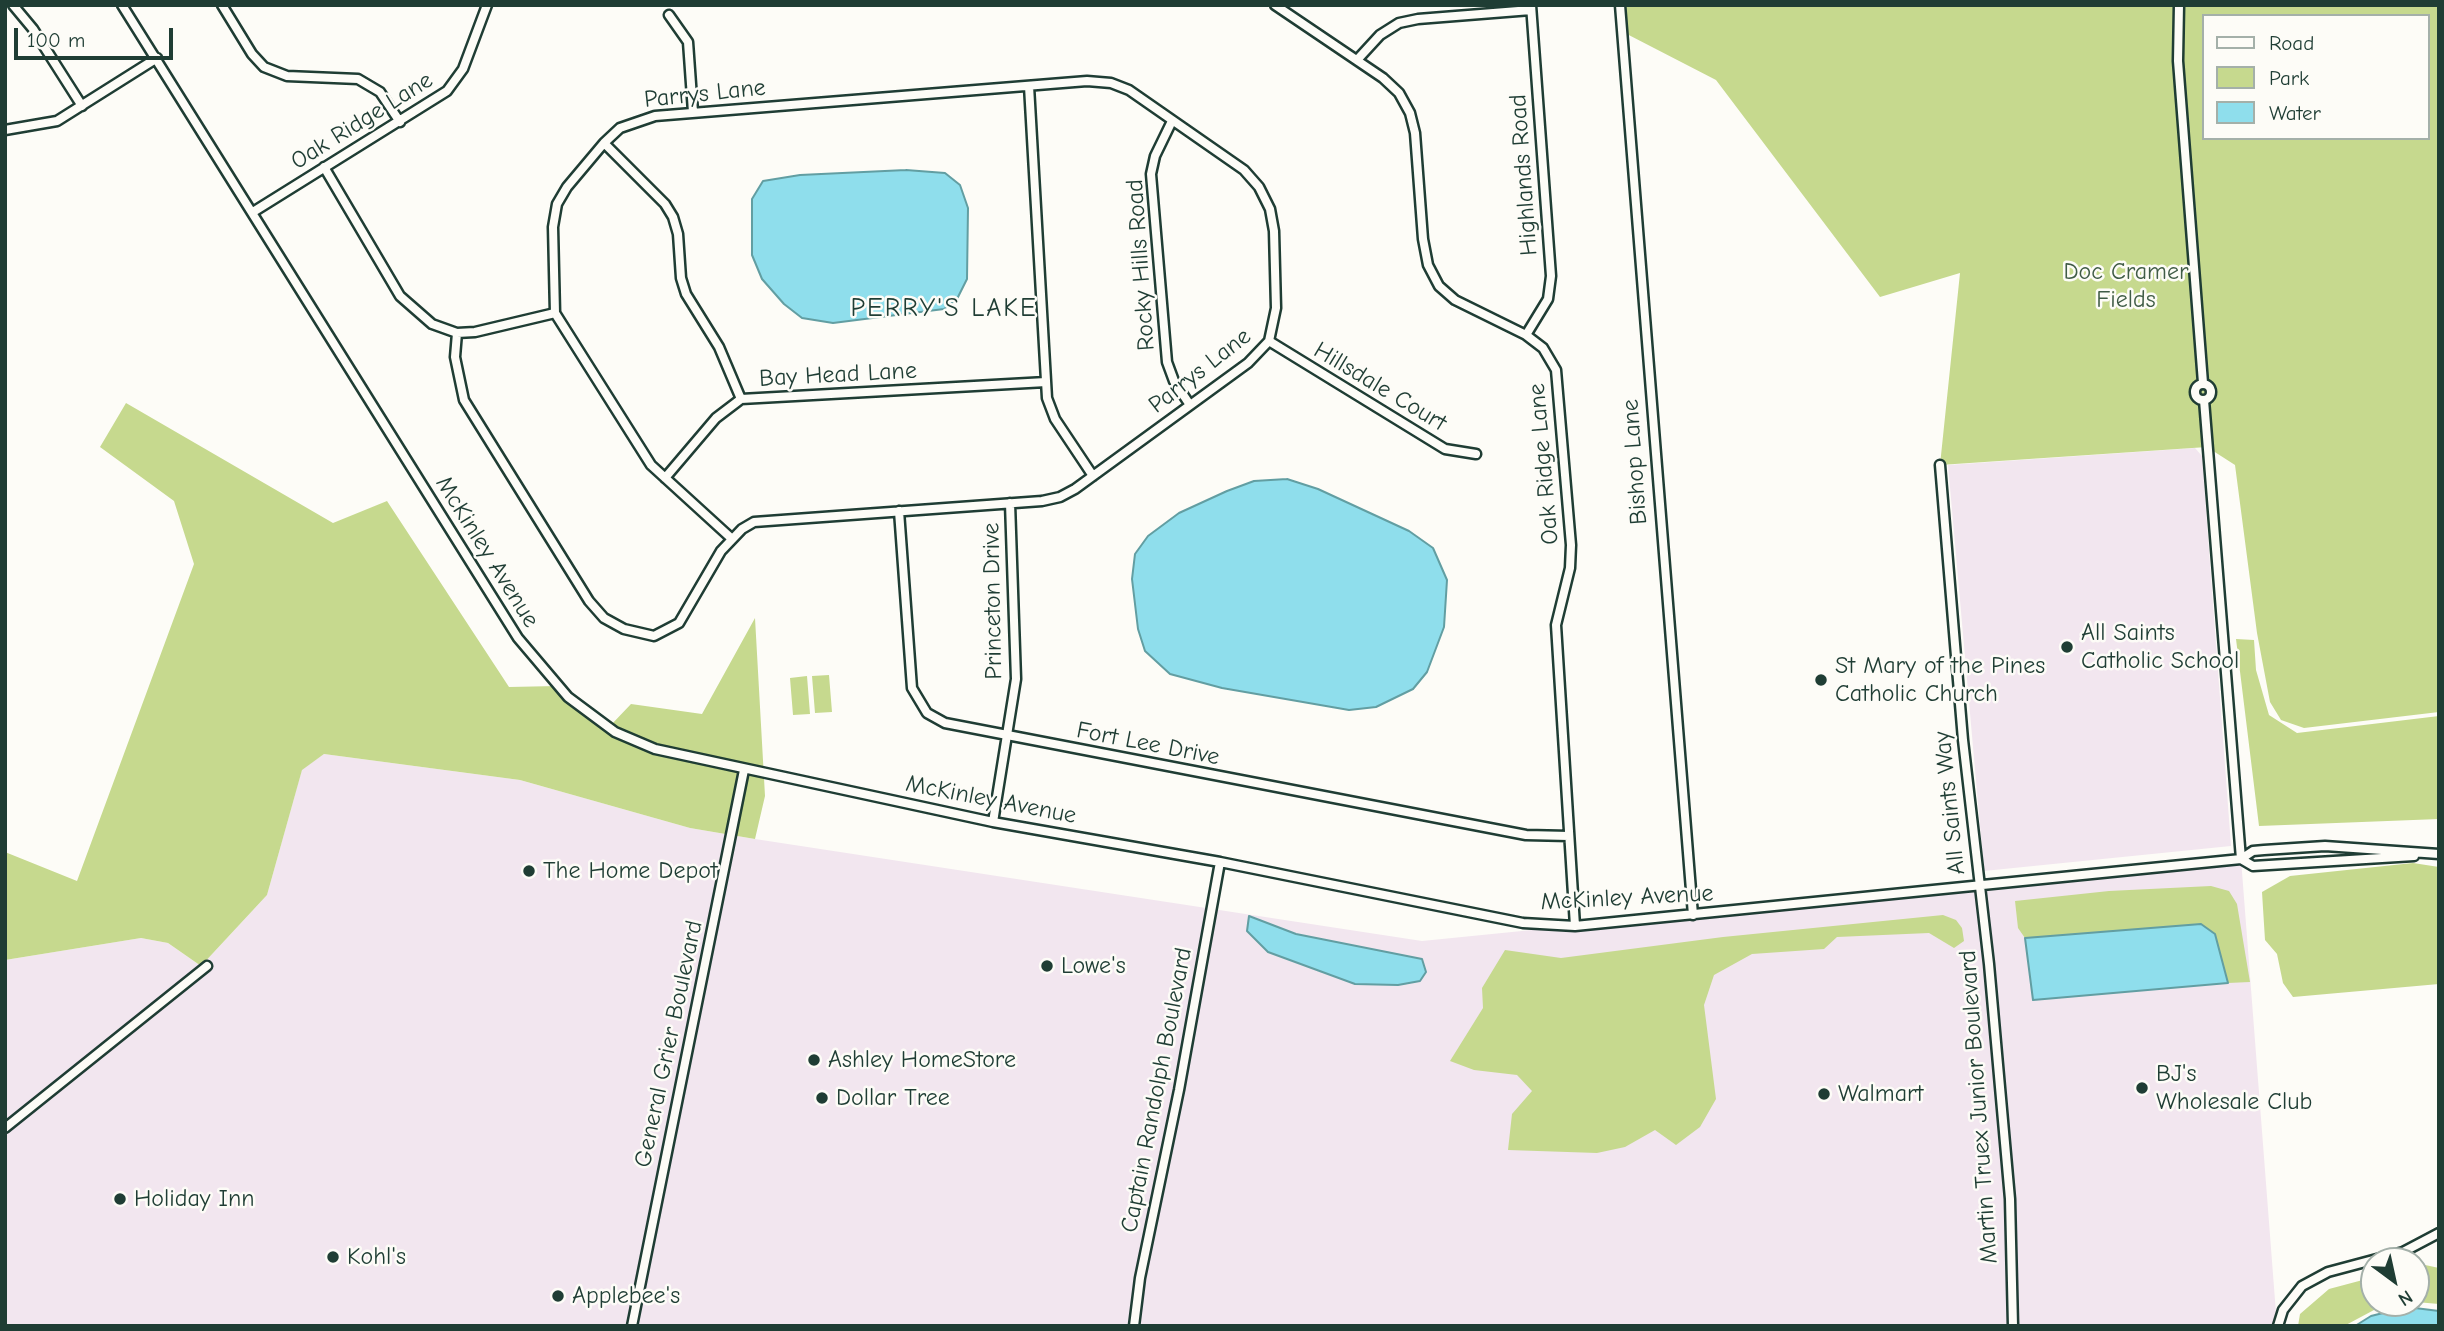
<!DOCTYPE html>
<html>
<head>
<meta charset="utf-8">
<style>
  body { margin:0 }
  #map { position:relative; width:2444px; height:1331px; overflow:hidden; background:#fdfcf7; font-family:"Comic Neue",sans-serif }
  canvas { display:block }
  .frame { position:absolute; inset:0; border:7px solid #1f3d34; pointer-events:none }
  .legend { position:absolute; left:2202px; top:14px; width:228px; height:126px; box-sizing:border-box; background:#fdfcf7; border:2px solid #a4b0a9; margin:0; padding:9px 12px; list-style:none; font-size:21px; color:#1f3d34 }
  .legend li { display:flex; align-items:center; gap:14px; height:35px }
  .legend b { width:35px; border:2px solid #a4b0a9 }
  .north { position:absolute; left:2360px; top:1247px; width:70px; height:70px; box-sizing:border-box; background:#fdfcf7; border:2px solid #a4b0a9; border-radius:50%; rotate:147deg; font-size:19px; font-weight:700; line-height:28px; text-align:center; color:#1f3d34 }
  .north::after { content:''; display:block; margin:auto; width:24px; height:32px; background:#1f3d34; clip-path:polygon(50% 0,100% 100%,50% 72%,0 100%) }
  .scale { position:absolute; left:14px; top:28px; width:159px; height:32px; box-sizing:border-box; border:4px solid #1f3d34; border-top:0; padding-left:9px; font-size:21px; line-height:24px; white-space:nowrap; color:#1f3d34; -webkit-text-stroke:5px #fdfcf7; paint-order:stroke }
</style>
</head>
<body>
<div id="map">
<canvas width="2444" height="1331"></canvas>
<div class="frame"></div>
<ul class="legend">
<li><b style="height:9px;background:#fdfcf7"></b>Road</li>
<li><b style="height:19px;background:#c6d98e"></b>Park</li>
<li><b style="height:19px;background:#8fdeec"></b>Water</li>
</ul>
<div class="north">N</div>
<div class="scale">100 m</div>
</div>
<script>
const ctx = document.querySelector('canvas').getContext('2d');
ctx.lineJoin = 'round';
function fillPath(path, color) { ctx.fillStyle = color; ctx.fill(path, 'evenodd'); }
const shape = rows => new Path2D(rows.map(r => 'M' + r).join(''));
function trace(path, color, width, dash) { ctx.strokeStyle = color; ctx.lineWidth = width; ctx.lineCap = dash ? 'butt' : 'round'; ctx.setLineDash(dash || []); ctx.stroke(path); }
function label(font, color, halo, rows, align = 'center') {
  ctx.font = font + ' "Comic Neue",sans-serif'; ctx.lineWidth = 5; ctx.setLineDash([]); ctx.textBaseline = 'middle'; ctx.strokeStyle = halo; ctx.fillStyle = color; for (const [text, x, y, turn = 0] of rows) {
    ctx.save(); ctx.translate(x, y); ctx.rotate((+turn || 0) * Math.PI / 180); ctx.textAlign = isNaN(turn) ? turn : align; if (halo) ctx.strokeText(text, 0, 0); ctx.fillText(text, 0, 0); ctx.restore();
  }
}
const built = shape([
  [2195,448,2202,456,2231,846,1984,871,1948,465],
  [324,754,520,780,690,828,755,839,1422,941,2241,859,2277,1326,5,1326,5,1128,167,993,5,1120,5,960,141,938,168,943,201,966,267,895,302,769]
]);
const green = shape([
  [1621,5,2439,5,2439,712,2304,728,2281,720,2270,702,2257,633,2235,465,2207,447,1940,465,1960,273,1880,297,1716,80,1621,31],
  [2204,16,2428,16,2428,138,2204,138],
  [126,403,333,523,387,501,509,687,557,686,610,726,631,704,702,714,755,618,765,796,755,839,690,828,520,780,324,754,302,770,267,895,201,966,168,943,141,938,5,960,5,852,77,881,194,564,174,501,100,447],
  [2236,639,2254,640,2256,670,2269,715,2297,733,2439,716,2439,819,2259,826],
  [829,675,832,712,815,713,812,676],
  [807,676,810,714,793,715,790,678],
  [2413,863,2439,867,2439,984,2293,997,2283,983,2277,954,2265,940,2262,892,2290,876],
  [2211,886,2229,891,2237,904,2250,982,2228,983,2215,934,2201,925,2025,938,2018,928,2015,901,2109,891],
  [1943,915,1956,920,1962,928,1964,941,1954,948,1929,933,1837,937,1824,949,1752,954,1714,975,1704,1005,1716,1099,1700,1127,1676,1145,1655,1130,1625,1147,1597,1153,1508,1150,1512,1114,1532,1091,1517,1075,1474,1070,1450,1061,1483,1008,1482,988,1505,950,1561,958,1723,937],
  [2416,1263,2439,1268,2439,1304,2416,1302],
  [2374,1277,2374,1303,2404,1303,2374,1310,2344,1326,2298,1326,2300,1314,2329,1289]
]);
const water = shape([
  [906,170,945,173,960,185,968,208,967,279,957,299,944,309,833,323,802,318,784,304,762,279,752,255,752,199,763,181,800,175,906,170],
  [1287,479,1318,489,1409,531,1433,548,1447,580,1444,627,1427,672,1413,689,1376,707,1349,710,1222,688,1170,674,1145,651,1138,629,1132,579,1135,554,1148,536,1179,513,1227,491,1254,481,1287,479],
  [1249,916,1296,934,1422,959,1426,972,1420,981,1398,985,1355,984,1268,952,1247,931,1249,916],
  [2201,924,2215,934,2228,983,2033,1000,2025,938,2201,924],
  [2407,1307,2439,1311,2439,1326,2355,1326,2371,1316,2407,1307]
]);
const street = shape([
  [13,5,33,29,82,106],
  [122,5,518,638,568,697,615,732,655,749,993,822,1220,862,1523,923,1575,926,2241,859,2253,851,2264,850,2325,846,2439,854],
  [222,5,252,54,264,67,287,76,358,79,380,92,400,122],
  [1275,5,1383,78,1399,93,1410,113,1415,133,1423,239,1428,265,1439,286,1455,300,1526,335,1543,348,1556,370,1571,545,1570,568,1556,625,1575,926],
  [1620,5,1693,915],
  [2179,5,2178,61,2203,383],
  [669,15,688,42,693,112],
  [1357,60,1380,35,1399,23,1418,19,1531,10],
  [1029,86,1047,398,1055,419,1093,476],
  [1172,121,1155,156,1151,174,1167,362,1174,381,1190,405],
  [5,130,57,121,157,58],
  [604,143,665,204,673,217,678,234,681,278,686,294,719,347,741,399],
  [324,167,400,296,432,324,457,333,475,332,555,313],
  [253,212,447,91,463,69,487,5],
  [555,313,651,465,731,538],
  [457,333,455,357,464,400,589,601,604,618,624,629,654,636,679,623,721,551,742,529,754,522,1042,501,1060,497,1075,489,1248,363,1269,341,1276,308,1274,231,1270,209,1259,187,1244,170,1129,90,1111,83,1087,81,655,116,620,128,604,143,567,187,557,204,553,227,555,313],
  [1526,335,1548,299,1551,276,1531,5],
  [1269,341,1445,449,1476,454],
  '2195 392a8 8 0 1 1 16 0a8 8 0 1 1-16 0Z',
  [2204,400,2241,859],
  [1940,465,1963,740,1989,964,2010,1199,2013,1326],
  [665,478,716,418,741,399,1046,382],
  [899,511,912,688,927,713,945,723,1526,835,1569,836],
  [993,822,1016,679,1010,503],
  [2241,859,2253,866,2414,856],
  [5,1128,207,966],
  [632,1326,744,770],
  [1134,1326,1140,1278,1179,1090,1220,862],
  [2278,1326,2283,1310,2302,1286,2328,1272,2403,1252,2439,1233]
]);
const markers = [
  [2067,647,7,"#1f3d34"],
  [1821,680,7,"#1f3d34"],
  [529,871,7,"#1f3d34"],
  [1047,966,7,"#1f3d34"],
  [814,1060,7,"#1f3d34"],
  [2142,1088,7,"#1f3d34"],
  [1824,1094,7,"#1f3d34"],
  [822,1098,7,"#1f3d34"],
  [120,1199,7,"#1f3d34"],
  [333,1257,7,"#1f3d34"],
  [558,1296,7,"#1f3d34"]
];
const streetNames = [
  ["Parrys Lane",705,94,-6],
  ["Oak Ridge Lane",362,121,-32],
  ["Highlands Road",1524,175,-94],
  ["Rocky Hills Road",1141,265,-94],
  ["Parrys Lane",1200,371,-38],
  ["Bay Head Lane",838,375,-3],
  ["Hillsdale Court",1380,387,31],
  ["Bishop Lane",1635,462,-94],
  ["Oak Ridge Lane",1544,464,-95],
  ["McKinley Avenue",487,552,58],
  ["Princeton Drive",993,601,-91],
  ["Fort Lee Drive",1148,744,11],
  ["McKinley Avenue",991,800,11],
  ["All Saints Way",1950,803,-96],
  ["McKinley Avenue",1627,898,-3],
  ["General Grier Boulevard",669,1044,-78],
  ["Captain Randolph Boulevard",1157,1090,-79],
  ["Martin Truex Junior Boulevard",1979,1107,-94]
];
const parkNames = [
  ["Doc Cramer",2126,272],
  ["Fields",2126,300]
];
const poiNames = [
  ["All Saints",2081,633],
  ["Catholic School",2081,661],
  ["St Mary of the Pines",1835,666],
  ["Catholic Church",1835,694],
  ["The Home Depot",543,871],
  ["Lowe's",1061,966],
  ["Ashley HomeStore",828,1060],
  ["BJ's",2156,1074],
  ["Wholesale Club",2156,1102],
  ["Walmart",1838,1094],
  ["Dollar Tree",836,1098],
  ["Holiday Inn",134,1199],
  ["Kohl's",347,1257],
  ["Applebee's",572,1296]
];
const neighbourhoodNames = [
  ["PERRY'S LAKE",944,309]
];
fillPath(built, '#f2e6ef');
fillPath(green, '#c6d98e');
fillPath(water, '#8fdeec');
trace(water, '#629ea2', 2);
trace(street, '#1f3d34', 13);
trace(street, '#fdfcf7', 8);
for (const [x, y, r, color] of markers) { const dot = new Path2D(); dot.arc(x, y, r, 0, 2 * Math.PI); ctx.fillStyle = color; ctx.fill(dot); trace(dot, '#fdfcf7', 2.5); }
label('24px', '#1f3d34', '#fdfcf7', streetNames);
label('24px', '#405c46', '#fdfcf7', parkNames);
label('24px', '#1f3d34', '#fdfcf7', poiNames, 'left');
ctx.letterSpacing = '2px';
label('26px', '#1f3d34', '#fdfcf7', neighbourhoodNames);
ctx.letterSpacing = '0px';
</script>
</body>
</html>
